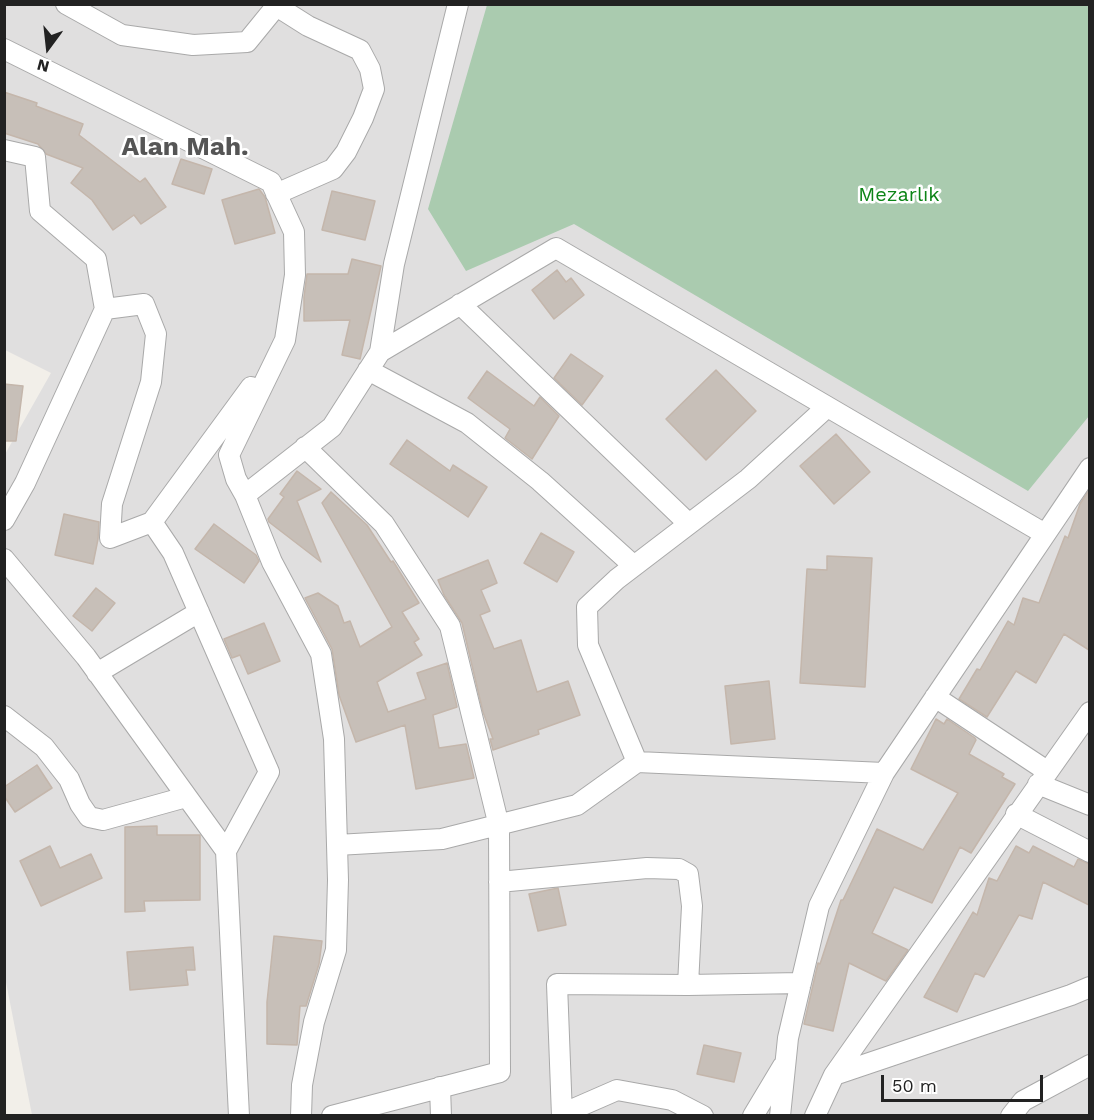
<!DOCTYPE html>
<html>
<head>
<meta charset="utf-8">
<style>
  body { margin:0 }
  #map { position:relative; width:1094px; height:1120px; overflow:hidden; background:#f2efe9; font-family:"Work Sans",sans-serif }
  canvas { display:block }
  .frame { position:absolute; inset:0; border:6px solid #222; pointer-events:none }
  .north { position:absolute; left:18px; top:18px; width:60px; height:60px; -webkit-text-stroke:4px #fff; paint-order:stroke; rotate:195deg; font-size:16px; font-weight:700; line-height:24px; text-align:center; color:#222 }
  .north::after { content:''; display:block; margin:auto; width:21px; height:27px; background:#222; clip-path:polygon(50% 0,100% 100%,50% 72%,0 100%) }
  .scale { position:absolute; left:881px; top:1075px; width:162px; height:27px; box-sizing:border-box; border:3px solid #222; border-top:0; padding-left:8px; font-size:18px; line-height:21px; white-space:nowrap; color:#222; -webkit-text-stroke:4px #fff; paint-order:stroke }
</style>
</head>
<body>
<div id="map">
<canvas width="1094" height="1120"></canvas>
<div class="frame"></div>
<div class="north">N</div>
<div class="scale">50 m</div>
</div>
<script>
const ctx = document.querySelector('canvas').getContext('2d');
ctx.lineJoin = 'round';
function fillPath(path, color) { ctx.fillStyle = color; ctx.fill(path, 'evenodd'); }
const shape = rows => new Path2D(rows.map(r => 'M' + r).join(''));
function trace(path, color, width, dash) { ctx.strokeStyle = color; ctx.lineWidth = width; ctx.lineCap = dash ? 'butt' : 'round'; ctx.setLineDash(dash || []); ctx.stroke(path); }
function label(font, color, halo, rows, align = 'center') {
  ctx.font = font + ' "Work Sans",sans-serif'; ctx.lineWidth = 5; ctx.setLineDash([]); ctx.textBaseline = 'middle'; ctx.strokeStyle = halo; ctx.fillStyle = color; for (const [text, x, y, turn = 0] of rows) {
    ctx.save(); ctx.translate(x, y); ctx.rotate((+turn || 0) * Math.PI / 180); ctx.textAlign = isNaN(turn) ? turn : align; if (halo) ctx.strokeText(text, 0, 0); ctx.fillText(text, 0, 0); ctx.restore();
  }
}
const residential = shape([
  [4,5,1089,5,1089,1115,32,1115,4,972,4,456,51,373,5,350]
]);
const cemetery = shape([
  [487,5,1089,5,1089,416,1028,491,574,224,466,271,428,209]
]);
const building = shape([
  [4,92,37,103,36,106,83,124,79,135,140,182,145,178,166,207,141,224,134,215,113,230,92,200,71,183,83,168,46,154,38,144,4,133,4,92],
  [181,159,212,169,204,194,172,184,181,159],
  [259,189,265,197,275,233,235,244,222,200,259,189],
  [332,191,375,201,365,240,322,230,332,191],
  [352,259,381,266,360,359,342,355,350,320,304,321,304,297,307,274,348,274,352,259],
  [557,270,566,282,571,278,584,295,554,319,532,290,557,270],
  [571,354,603,376,582,405,554,378,571,354],
  [716,370,756,411,706,460,666,419,716,370],
  [487,371,534,406,540,397,559,416,532,459,505,438,510,429,468,398,487,371],
  [4,384,23,386,16,441,4,441,4,384],
  [836,434,870,472,834,504,800,466,836,434],
  [407,440,450,471,453,465,487,487,468,517,390,464,407,440],
  [297,471,321,489,297,501,321,562,269,522,268,519,284,497,280,494,297,471],
  [1089,490,1089,650,1064,634,1036,683,1016,671,987,717,959,699,977,669,980,670,1008,621,1014,625,1023,598,1039,603,1065,536,1068,538,1080,504,1089,490],
  [331,492,367,525,391,562,393,561,419,603,402,612,419,639,414,642,422,655,377,682,388,712,426,699,417,673,447,663,457,707,433,715,439,748,466,744,474,778,416,789,405,725,356,742,339,695,332,649,305,598,318,593,338,606,344,623,350,621,360,647,392,627,322,503,331,492],
  [64,514,99,522,98,539,93,564,55,555,64,514],
  [214,524,256,555,259,561,244,583,195,549,214,524],
  [541,533,574,552,557,582,524,563,541,533],
  [827,556,872,558,865,687,800,683,807,569,827,570,827,556],
  [488,560,497,583,481,590,490,611,480,615,494,649,521,640,537,692,568,681,580,715,538,730,539,734,493,750,490,739,493,739,483,712,462,623,444,595,438,580,488,560],
  [96,588,115,603,92,631,73,616,96,588],
  [264,623,280,661,248,674,240,655,232,658,224,639,264,623],
  [769,681,775,739,731,744,725,686,769,681],
  [936,719,944,724,947,719,975,738,976,740,969,754,1004,774,1002,777,1015,784,971,853,960,847,932,903,894,887,872,933,908,950,886,981,849,963,833,1031,804,1024,818,963,820,964,841,900,843,900,877,829,923,850,958,793,911,769,936,719],
  [37,765,52,788,15,812,4,796,4,787,37,765],
  [157,826,157,835,200,835,200,900,144,901,145,911,125,912,125,827,157,826],
  [50,846,60,868,91,854,102,878,41,906,20,861,50,846],
  [1016,846,1029,853,1033,846,1074,867,1078,859,1089,864,1089,905,1043,882,1032,919,1019,915,984,977,975,973,957,1012,924,997,973,912,977,915,989,878,997,881,1016,846],
  [558,888,566,925,538,931,529,894,558,888],
  [274,936,322,941,319,964,306,1006,300,1006,297,1045,267,1044,267,1002,274,936],
  [193,947,195,970,186,970,188,985,130,990,127,952,193,947],
  [704,1045,741,1053,734,1082,697,1074,704,1045]
]);
const street = shape([
  [66,4,122,35,193,45,247,42,278,4],
  [4,49,271,182,294,232,295,275,285,340,229,455,236,479,245,495,272,562,321,654,334,739,338,880,336,950,314,1022,302,1085,301,1116],
  [4,150,35,157,40,211,96,259,105,309,25,483,4,520],
  [276,194,333,169,346,152,363,118,374,89,370,69,360,50,308,26,278,7],
  [460,304,689,524],
  [105,309,144,304,156,334,151,382,112,504,110,538,152,522,251,387],
  [380,352,556,248,1045,534],
  [368,370,467,423,540,481,634,566],
  [305,447,384,524,450,626,499,826,500,1072,332,1116],
  [245,495,332,427,380,352,394,264,458,4],
  [152,522,173,553,269,772,226,851,239,1116],
  [4,559,86,657,226,851],
  [97,673,199,612],
  [935,697,1047,771],
  [4,716,44,747,69,779,80,804,89,817,103,820,186,797],
  [637,762,588,645,587,607,617,579,748,479,827,407],
  [1038,784,1090,805],
  [1016,814,1090,852],
  [337,845,442,839,577,805,637,762,884,773],
  [499,882,647,868,679,869,688,874,692,906,688,985],
  [834,1075,1071,995,1090,987],
  [440,1087,441,1116],
  [562,1114,617,1090,672,1100,703,1116],
  [562,1116,557,984,688,985,801,983],
  [753,1116,783,1066],
  [780,1116,788,1038,819,906,884,773,1090,468],
  [815,1116,834,1075,1090,712],
  [1011,1116,1023,1101,1090,1065]
]);
const parkNames = [
  ["Mezarlık",899,195]
];
const districtNames = [
  ["Alan Mah.",185,147]
];
fillPath(residential, '#e0dfdf');
fillPath(cemetery, '#aacbaf');
fillPath(building, '#c7bfb8');
trace(building, '#c4b6ab', 1.5);
trace(street, '#a9a9a9', 22);
trace(street, '#fff', 20);
label('20px', '#0c8416', '#fff', parkNames);
label('bold 26px', '#555', '#fff', districtNames);
</script>
</body>
</html>
